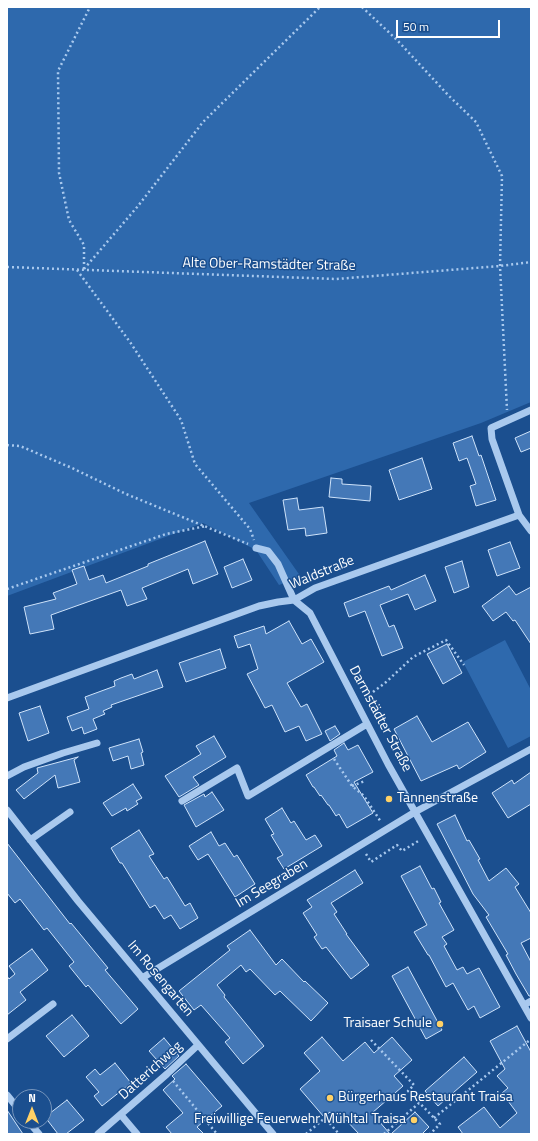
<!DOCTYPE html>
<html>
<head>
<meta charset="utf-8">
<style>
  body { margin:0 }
  #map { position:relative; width:538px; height:1141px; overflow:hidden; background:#1b4f8f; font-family:"Titillium Web",sans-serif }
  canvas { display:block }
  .frame { position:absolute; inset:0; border:8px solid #fff; pointer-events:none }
  .north { position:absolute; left:12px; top:1089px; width:40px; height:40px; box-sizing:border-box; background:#1b4f8f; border:1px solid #7695bc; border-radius:50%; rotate:0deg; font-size:11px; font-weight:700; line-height:16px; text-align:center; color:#fff }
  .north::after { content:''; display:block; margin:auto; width:14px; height:18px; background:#ffd166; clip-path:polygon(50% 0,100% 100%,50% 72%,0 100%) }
  .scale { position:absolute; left:396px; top:20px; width:104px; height:18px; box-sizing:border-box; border:2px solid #fff; border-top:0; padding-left:5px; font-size:12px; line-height:14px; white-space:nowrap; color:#fff; -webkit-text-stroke:3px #1b4f8f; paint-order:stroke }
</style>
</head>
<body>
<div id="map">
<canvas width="538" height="1141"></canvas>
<div class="frame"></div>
<div class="north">N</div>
<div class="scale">50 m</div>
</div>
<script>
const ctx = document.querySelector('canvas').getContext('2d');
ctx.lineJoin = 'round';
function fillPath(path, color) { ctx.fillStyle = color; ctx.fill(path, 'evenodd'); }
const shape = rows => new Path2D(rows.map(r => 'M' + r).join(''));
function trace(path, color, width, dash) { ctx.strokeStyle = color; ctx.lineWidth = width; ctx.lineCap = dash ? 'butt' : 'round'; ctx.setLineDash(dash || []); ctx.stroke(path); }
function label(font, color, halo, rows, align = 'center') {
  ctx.font = font + ' "Titillium Web",sans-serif'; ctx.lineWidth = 3; ctx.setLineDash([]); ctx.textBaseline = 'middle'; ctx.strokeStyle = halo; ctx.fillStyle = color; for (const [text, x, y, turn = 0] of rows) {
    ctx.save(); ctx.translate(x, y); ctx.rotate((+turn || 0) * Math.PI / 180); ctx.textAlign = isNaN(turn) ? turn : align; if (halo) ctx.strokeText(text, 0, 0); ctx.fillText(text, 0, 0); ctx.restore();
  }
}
const green = shape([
  [7,7,531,7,531,402,481,423,249,503,301,577,279,585,256,550,203,523,7,596],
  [505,640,531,690,531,736,508,748,463,662]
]);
const building = shape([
  [531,431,531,448,521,452,515,438,531,431],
  [472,436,479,456,481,455,496,500,476,506,470,486,476,484,467,458,459,461,453,443,472,436],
  [422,458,432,489,399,500,389,470,422,458],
  [331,478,342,479,342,484,371,486,370,501,329,497,331,478],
  [297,498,299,510,323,507,327,533,306,536,305,528,288,530,283,500,297,498],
  [205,541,218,574,193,584,188,569,142,588,147,599,127,606,121,590,51,615,54,629,30,634,24,607,56,599,53,593,77,584,72,570,84,566,89,580,103,575,106,583,148,566,148,564,205,541],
  [510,542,520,568,497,576,488,550,510,542],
  [243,559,252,580,232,588,224,567,243,559],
  [462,561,469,587,454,593,445,567,462,561],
  [425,575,436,601,415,610,408,594,380,605,389,627,394,625,403,648,382,656,365,611,349,617,344,603,389,586,391,590,425,575],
  [509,586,516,595,531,587,531,644,515,620,513,621,506,612,493,621,482,606,509,586],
  [289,621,302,644,311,639,324,662,287,683,301,707,307,704,322,734,306,741,299,726,285,732,272,705,265,708,247,674,258,669,250,644,238,648,234,636,264,626,266,634,289,621],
  [447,644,462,673,443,684,427,654,447,644],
  [220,649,226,668,186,682,179,663,220,649],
  [157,670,163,687,111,705,112,707,103,711,105,714,93,719,97,729,84,734,82,727,72,731,67,717,89,709,85,697,115,686,114,681,121,678,132,674,134,679,157,670],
  [40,706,49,733,28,741,19,713,40,706],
  [417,716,432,742,468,722,486,752,459,769,457,765,421,781,394,729,417,716],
  [335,726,340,734,330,741,325,731,335,726],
  [214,736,226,757,193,777,199,785,179,797,165,776,201,754,196,746,214,736],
  [139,739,143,752,141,753,144,765,131,769,128,756,113,761,109,748,139,739],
  [344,743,348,750,358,745,373,772,354,782,373,813,347,828,339,814,336,816,329,805,328,805,321,795,320,796,314,787,313,787,306,775,337,756,334,750,344,743],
  [78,757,74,760,80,782,58,788,55,775,24,799,16,790,38,773,37,768,78,757],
  [531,772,531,804,508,818,492,793,512,780,514,784,531,772],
  [133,784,142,798,136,801,138,804,127,811,126,808,112,816,103,803,133,784],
  [212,792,224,810,196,827,184,805,204,794,205,797,212,792],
  [282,808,291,823,294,821,306,840,315,835,322,846,284,869,277,858,283,855,271,835,274,834,265,819,282,808],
  [455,815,467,841,469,840,480,859,478,860,489,881,506,868,519,884,515,887,531,913,531,938,521,943,531,962,531,996,529,996,516,974,506,955,508,954,486,917,489,915,473,894,437,824,455,815],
  [139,830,154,854,149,856,164,879,167,877,185,906,190,903,198,918,180,929,171,915,164,919,155,905,150,908,122,863,120,863,111,848,139,830],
  [211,832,219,846,225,843,234,857,237,855,255,884,235,897,208,854,198,860,189,846,211,832],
  [7,843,70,924,71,923,108,968,105,970,138,1009,121,1024,88,985,86,987,69,966,74,962,47,928,44,930,20,899,15,903,7,893,7,843],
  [420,866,432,889,434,888,441,902,439,903,454,930,442,937,447,944,444,946,457,970,463,967,467,974,479,968,500,1007,480,1018,474,1006,468,1010,453,983,446,987,429,955,428,955,414,932,427,925,401,876,420,866],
  [355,870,363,883,331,903,337,912,334,914,347,934,346,934,369,965,351,979,326,947,322,949,314,937,317,935,303,913,312,907,307,900,355,870],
  [250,930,276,965,282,959,304,982,305,981,328,1003,311,1021,280,991,275,995,250,969,246,972,241,965,217,985,225,995,224,997,264,1046,243,1064,225,1042,230,1038,201,1005,194,1010,179,991,230,950,227,946,250,930],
  [32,949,48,970,20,992,26,1000,7,1015,7,976,9,979,15,974,9,966,32,949],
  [408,967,442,1030,426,1039,392,976,408,967],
  [72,1015,89,1036,64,1057,46,1036,72,1015],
  [517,1026,531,1052,531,1134,463,1134,458,1127,484,1107,500,1128,517,1113,502,1093,508,1088,497,1076,505,1069,490,1041,517,1026],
  [322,1037,343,1061,365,1042,374,1053,392,1037,412,1060,394,1076,403,1086,372,1113,390,1134,359,1134,345,1119,340,1123,330,1112,324,1117,300,1089,320,1071,304,1053,322,1037],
  [164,1038,179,1056,165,1069,149,1051,164,1038],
  [464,1057,477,1072,438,1106,425,1091,464,1057],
  [115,1063,131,1083,102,1106,94,1096,99,1092,86,1077,95,1069,100,1075,115,1063],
  [186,1064,222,1106,197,1127,204,1134,172,1134,166,1127,183,1113,163,1090,175,1079,172,1076,186,1064],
  [67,1100,84,1120,66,1134,58,1134,45,1117,67,1100],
  [7,1110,23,1134,7,1134,7,1110],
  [415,1112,429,1127,422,1134,391,1134,415,1112]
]);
const path = shape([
  [362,7,397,40,449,96,476,122,502,176,500,266,507,410],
  [7,267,336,279,500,266,531,262],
  [84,269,138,206,203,122,320,7],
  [84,269,84,245,69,220,59,173,58,71,90,7],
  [77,270,130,342,181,420,195,464,250,529,254,540],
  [7,445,20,446,72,468,126,494,248,544],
  [7,589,166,534,206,526],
  [365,698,385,683,413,657,446,640,464,665],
  [334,759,352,786,364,796,381,822],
  [352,786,365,781],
  [366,854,371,862,397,845,402,851,420,840],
  [371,1040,414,1085,408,1091,440,1124,430,1134],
  [173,1081,217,1134],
  [325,1115,325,1118,339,1134],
  [434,1118,531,1039],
  [306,1134,325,1118],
  [384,1134,419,1103]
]);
const minor = shape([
  [519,515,531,531],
  [256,548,268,551,278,564,294,600,310,613,388,764,531,1018],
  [7,698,259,606,278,602,294,600,315,588,519,515,492,439,491,428,531,410],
  [7,776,24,767,63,753,97,743],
  [182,801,237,768,248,796,367,724],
  [7,810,78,901,273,1134],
  [30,840,70,812],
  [142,978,415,812,531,749],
  [524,1005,531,1001],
  [7,1039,53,1004],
  [7,1095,20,1111],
  [121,1115,137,1134],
  [28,1121,39,1134],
  [98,1134,167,1074,198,1045]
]);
const markers = [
  [389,799,4,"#ffd166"],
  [440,1024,4,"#ffd166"],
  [330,1098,4,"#ffd166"],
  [414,1120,4,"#ffd166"]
];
const streetNames = [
  ["Alte Ober-Ramstädter Straße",269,265,1],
  ["Waldstraße",322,573,-22],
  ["Darmstädter Straße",380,719,62],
  ["Im Seegraben",272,884,-31],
  ["Im Rosengarten",160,979,50],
  ["Datterichweg",151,1071,-42]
];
const poiNames = [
  ["Tannenstraße",397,799],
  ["Traisaer Schule",432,1024,"right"],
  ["Bürgerhaus Restaurant Traisa",338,1098],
  ["Freiwillige Feuerwehr Mühltal Traisa",406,1120,"right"]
];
fillPath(green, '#2e69ad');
fillPath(building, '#4478b7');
trace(building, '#cfe3fa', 1);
trace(path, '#a9c9ee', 2.5, [2, 3]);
trace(minor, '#a9c9ee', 7);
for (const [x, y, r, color] of markers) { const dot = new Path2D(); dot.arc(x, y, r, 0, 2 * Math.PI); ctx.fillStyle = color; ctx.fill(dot); trace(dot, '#1b4f8f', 1.5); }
label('14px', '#fff', '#1b4f8f', streetNames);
label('14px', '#fff', '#1b4f8f', poiNames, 'left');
</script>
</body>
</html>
